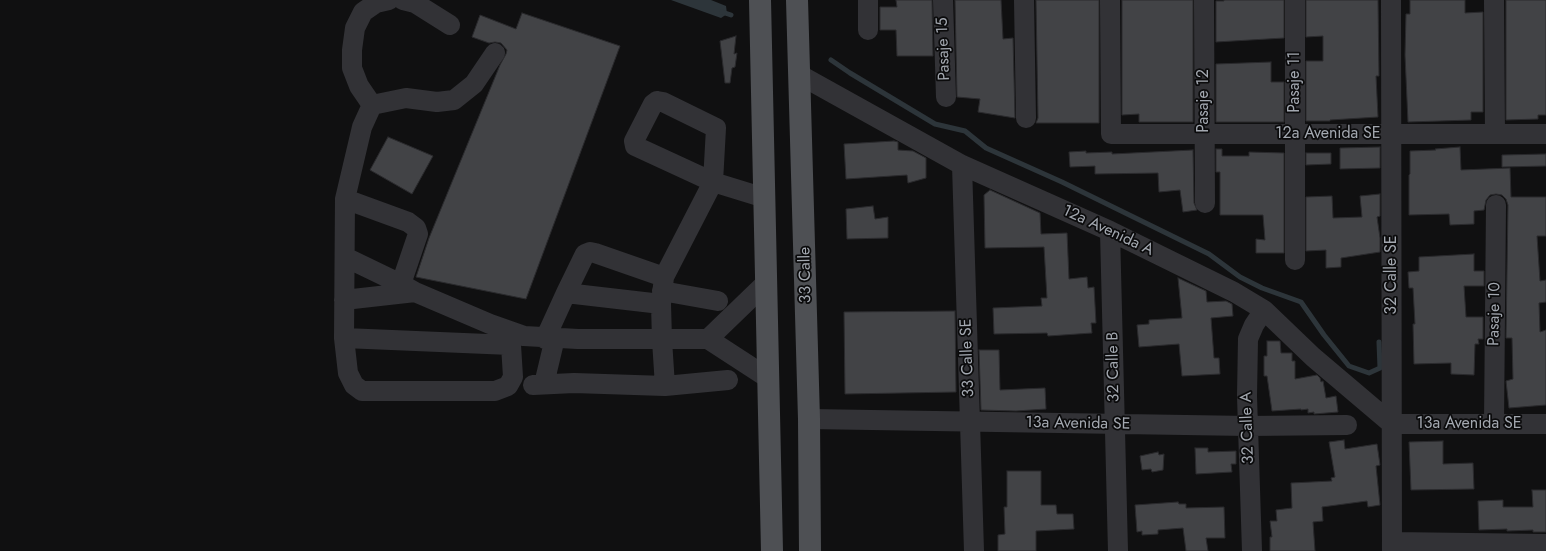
<!DOCTYPE html>
<html>
<head>
<meta charset="utf-8">
<style>
  body { margin:0 }
  canvas { display:block; background:#101011 }
</style>
</head>
<body>
<canvas width="1546" height="551"></canvas>
<script>
const ctx = document.querySelector('canvas').getContext('2d');
ctx.lineJoin = 'round';
function fillPath(path, color) { ctx.fillStyle = color; ctx.fill(path, 'evenodd'); }
const shape = rows => new Path2D(rows.map(r => 'M' + r).join(''));
function trace(path, color, width, dash) { ctx.strokeStyle = color; ctx.lineWidth = width; ctx.lineCap = dash ? 'butt' : 'round'; ctx.setLineDash(dash || []); ctx.stroke(path); }
function label(font, color, halo, rows, align = 'center') {
  ctx.font = font + ' Jost,sans-serif'; ctx.lineWidth = 3.5; ctx.setLineDash([]); ctx.textBaseline = 'middle'; ctx.strokeStyle = halo; ctx.fillStyle = color; for (const [text, x, y, turn = 0] of rows) {
    ctx.save(); ctx.translate(x, y); ctx.rotate((+turn || 0) * Math.PI / 180); ctx.textAlign = isNaN(turn) ? turn : align; if (halo) ctx.strokeText(text, 0, 0); ctx.fillText(text, 0, 0); ctx.restore();
  }
}
const water = shape([
  [671,0,711,0,726,6,727,14,721,18]
]);
const stream = shape([
  [722,12,731,15],
  [831,60,850,73,935,124,965,131,986,148,1062,182,1209,254,1240,277,1262,288,1301,302,1324,335,1349,366,1369,373,1380,368,1379,342]
]);
const building = shape([
  [896,0,932,0,933,56,897,56,896,30,880,30,880,7,897,7,896,0],
  [955,0,1001,0,1003,39,1013,38,1015,118,978,112,980,99,957,97,955,0],
  [1036,0,1099,0,1099,123,1036,123,1038,118,1036,0],
  [1122,0,1193,0,1193,122,1139,122,1139,114,1122,115,1122,0],
  [1224,0,1284,0,1284,38,1216,42,1216,1,1224,1,1224,0],
  [1306,0,1378,0,1379,76,1376,76,1378,117,1330,120,1330,121,1306,121,1306,61,1323,61,1323,36,1306,37,1306,0],
  [1410,0,1465,0,1465,13,1483,12,1483,112,1471,112,1471,120,1408,122,1405,55,1406,14,1410,14,1410,0],
  [1506,0,1546,0,1546,115,1538,115,1538,119,1506,120,1506,0],
  [522,13,620,46,526,299,416,277,429,238,500,65,506,54,507,50,501,43,495,42,489,43,472,37,480,15,516,29,522,13],
  [736,36,734,54,737,53,735,67,732,68,730,83,725,83,720,41,736,36],
  [1271,62,1271,82,1284,82,1284,122,1216,122,1216,64,1271,62],
  [388,137,433,156,412,194,370,170,388,137],
  [894,141,898,142,898,150,913,151,926,158,926,178,908,183,907,175,846,179,844,144,894,141],
  [1380,147,1380,168,1340,169,1340,148,1380,147],
  [1460,147,1461,170,1510,168,1511,197,1546,197,1546,236,1537,236,1540,281,1546,280,1546,302,1539,303,1540,332,1546,330,1546,405,1509,408,1506,381,1513,379,1512,338,1506,338,1508,205,1506,199,1502,195,1496,194,1490,195,1486,200,1484,210,1474,211,1474,224,1450,225,1449,214,1409,215,1409,175,1410,174,1410,151,1436,150,1435,149,1460,147],
  [1216,149,1222,149,1222,156,1249,156,1249,152,1284,153,1284,253,1256,253,1256,239,1265,240,1263,215,1220,215,1220,172,1216,172,1216,149],
  [1193,150,1194,203,1197,210,1183,212,1180,190,1159,192,1158,173,1095,174,1095,166,1070,167,1069,152,1086,151,1086,153,1112,152,1112,154,1193,150],
  [1306,153,1331,153,1331,164,1306,165,1306,153],
  [1546,154,1546,166,1502,167,1502,155,1546,154],
  [990,190,1040,213,1041,234,1067,233,1069,279,1087,277,1088,288,1094,287,1096,323,1091,323,1092,333,1048,336,1047,333,994,334,993,308,1042,306,1041,298,1047,298,1044,247,985,248,984,195,990,190],
  [1380,194,1380,216,1377,217,1380,238,1380,252,1341,258,1341,267,1326,268,1326,250,1306,251,1306,197,1332,196,1333,218,1362,217,1360,196,1380,194],
  [873,206,875,219,888,217,888,238,847,239,846,209,873,206],
  [1474,254,1474,271,1484,271,1484,286,1464,286,1466,317,1483,317,1483,339,1478,339,1479,344,1475,344,1474,375,1451,374,1451,363,1414,364,1413,324,1415,324,1413,288,1409,288,1408,272,1419,271,1419,257,1474,254],
  [1178,278,1206,291,1207,302,1226,301,1232,304,1233,316,1211,318,1214,358,1219,358,1220,374,1182,376,1179,344,1139,347,1137,325,1149,324,1149,320,1182,318,1178,278],
  [955,311,956,392,845,394,844,312,955,311],
  [1267,341,1280,341,1281,353,1292,353,1292,361,1295,361,1295,379,1317,375,1320,378,1321,382,1323,381,1326,398,1336,396,1338,412,1314,414,1314,412,1308,413,1308,409,1301,410,1301,409,1272,411,1267,376,1264,376,1264,356,1267,356,1267,341],
  [979,350,999,350,1000,390,1045,388,1046,409,1016,411,981,410,979,350],
  [1344,440,1345,449,1377,444,1380,465,1376,466,1380,505,1368,507,1367,501,1322,507,1323,521,1313,522,1315,551,1270,551,1270,537,1272,537,1270,521,1277,521,1276,510,1292,508,1291,483,1332,481,1331,478,1335,477,1329,442,1344,440],
  [1443,441,1443,464,1473,463,1474,489,1411,490,1409,442,1443,441],
  [1195,448,1208,448,1208,452,1236,451,1236,464,1231,464,1232,472,1196,474,1195,448],
  [1158,452,1159,455,1164,454,1163,470,1152,472,1151,469,1142,470,1140,456,1158,452],
  [1007,471,1041,471,1041,505,1056,505,1057,514,1073,514,1074,529,1036,531,1036,551,998,551,998,535,1005,534,1004,507,1007,507,1007,471],
  [1532,490,1546,490,1546,532,1533,532,1533,530,1507,531,1507,529,1479,530,1478,501,1503,500,1503,507,1533,507,1532,490],
  [1178,502,1179,504,1186,504,1186,508,1224,507,1225,538,1206,538,1208,551,1186,551,1183,528,1158,530,1158,534,1142,535,1142,531,1137,532,1135,505,1178,502]
]);
const minor = shape([
  [403,0,415,3,450,25],
  [943,0,946,97],
  [1024,0,1026,118],
  [1110,0,1111,134,1546,134],
  [1204,0,1205,203],
  [1295,0,1295,260],
  [1391,0,1392,551],
  [1494,0,1495,134],
  [868,30,868,0],
  [495,53,474,84,454,100,437,102,406,98,372,105,362,127,345,199,344,338,348,373,354,385,362,391,495,391,508,386,513,377,511,345,508,331],
  [800,75,962,165,1110,231,1234,292,1264,310,1313,357,1392,424,1546,424],
  [657,101,663,102,716,128,713,182,635,146,634,141,653,104,657,101],
  [372,105,359,86,352,68,352,50,355,28,363,12,376,3,389,0],
  [962,165,974,551],
  [345,199,408,222,416,228,418,234,401,284],
  [1110,231,1118,551],
  [345,257,401,284,415,292,490,324,524,336,578,339,708,339],
  [766,283,708,339,768,378],
  [662,291,718,301],
  [566,293,661,304],
  [344,300,415,292],
  [344,338,511,345],
  [545,339,566,293,585,254,590,252,595,253,664,277],
  [728,380,665,386,662,340,661,304,664,277,713,182,765,198],
  [544,384,555,338],
  [533,385,574,383,665,386],
  [809,419,1248,426,1347,425],
  [1494,424,1496,205],
  [1392,542,1546,544],
  [1252,551,1247,396,1248,339,1254,325,1264,310]
]);
const major = shape([
  [760,0,772,551],
  [797,0,809,419,810,551]
]);
const streetNames = [
  ["Pasaje 15",944,49,-92],
  ["Pasaje 11",1295,82,-90],
  ["Pasaje 12",1204,101,-90],
  ["12a Avenida SE",1328,134],
  ["12a Avenida A",1108,231,25],
  ["33 Calle",806,275,-91],
  ["32 Calle SE",1392,275,-90],
  ["Pasaje 10",1495,314,-89],
  ["33 Calle SE",968,358,-92],
  ["32 Calle B",1114,367,-91],
  ["13a Avenida SE",1078,424,1],
  ["13a Avenida SE",1469,424],
  ["32 Calle A",1248,428,-92]
];
fillPath(water, '#2d353a');
trace(stream, '#2d353a', 5);
fillPath(building, '#424346');
trace(building, '#2a2a2d', 1);
trace(minor, '#323236', 20);
trace(major, '#4e5054', 22);
label('16px', '#a3a8b0', '#0b0b0c', streetNames);
</script>
</body>
</html>
